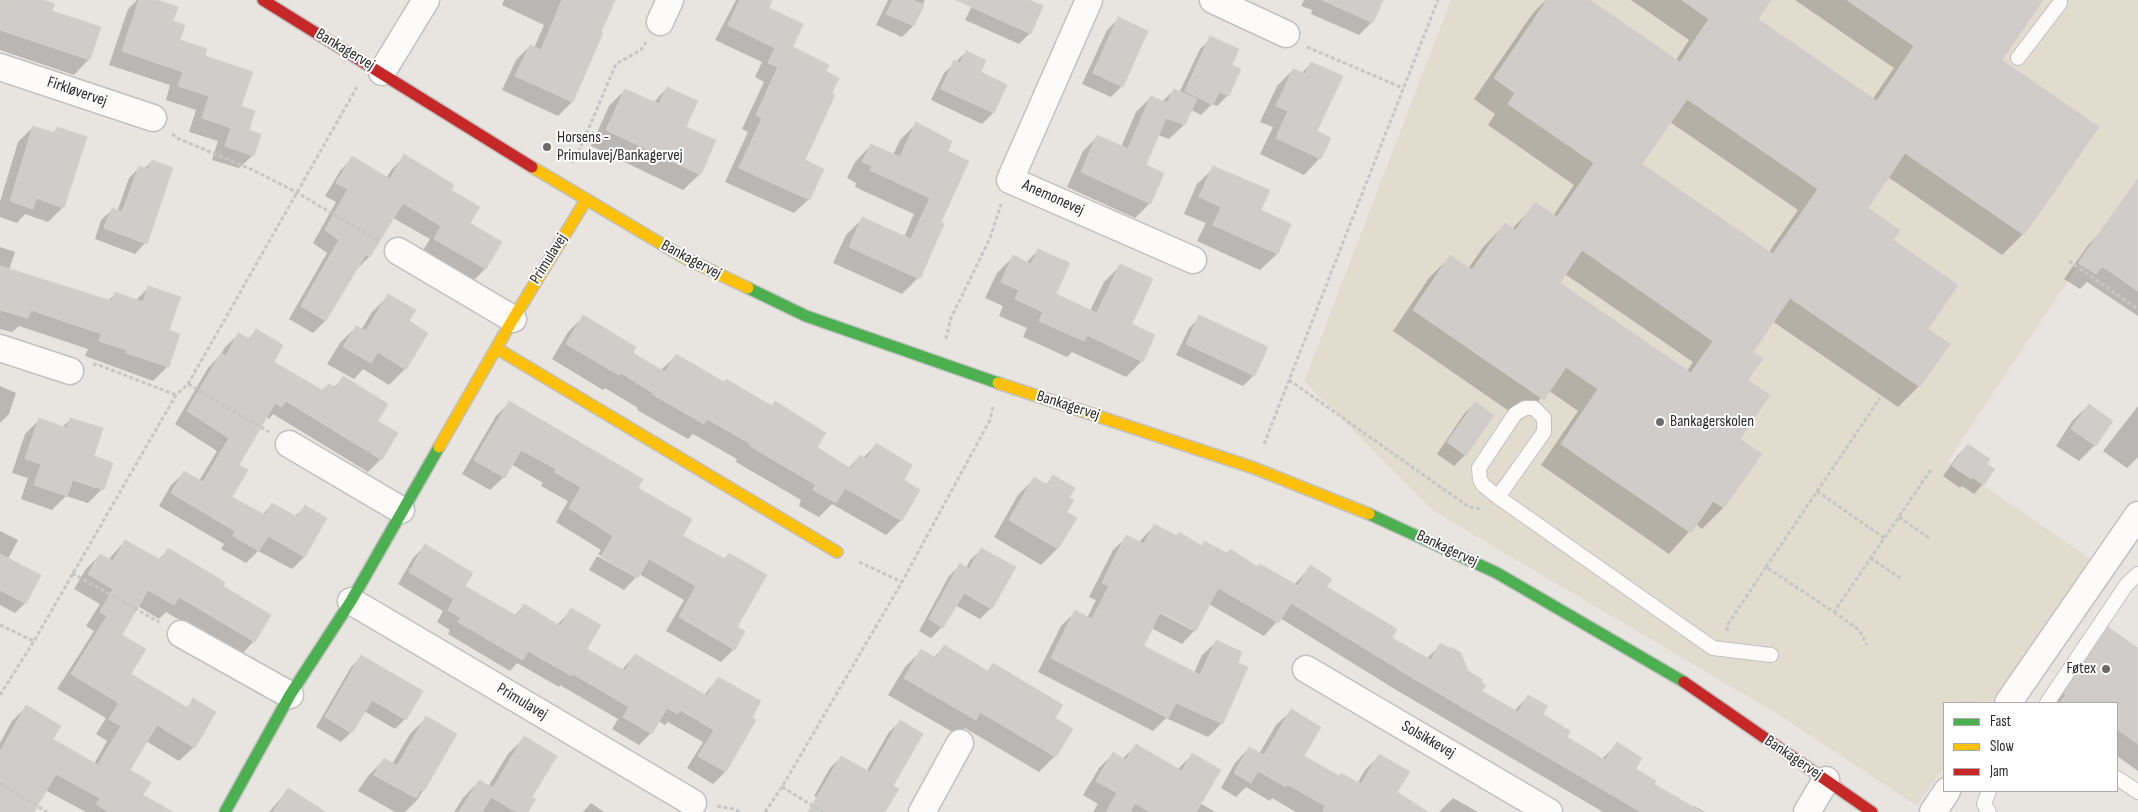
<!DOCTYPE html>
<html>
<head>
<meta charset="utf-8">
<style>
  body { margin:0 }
  #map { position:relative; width:2138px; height:812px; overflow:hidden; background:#e8e4e0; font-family:"Sofia Sans Condensed",sans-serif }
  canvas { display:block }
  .legend { position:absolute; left:1943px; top:702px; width:175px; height:90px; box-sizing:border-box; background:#fff; border:1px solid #aaa; margin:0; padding:6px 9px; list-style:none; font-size:15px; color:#2a2a2a }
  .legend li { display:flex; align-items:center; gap:10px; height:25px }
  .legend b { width:25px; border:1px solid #aaa }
</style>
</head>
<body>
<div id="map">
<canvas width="2138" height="812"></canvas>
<ul class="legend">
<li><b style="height:6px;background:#4caf50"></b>Fast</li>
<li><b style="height:6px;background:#ffc107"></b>Slow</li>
<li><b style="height:6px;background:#c62828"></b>Jam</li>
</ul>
</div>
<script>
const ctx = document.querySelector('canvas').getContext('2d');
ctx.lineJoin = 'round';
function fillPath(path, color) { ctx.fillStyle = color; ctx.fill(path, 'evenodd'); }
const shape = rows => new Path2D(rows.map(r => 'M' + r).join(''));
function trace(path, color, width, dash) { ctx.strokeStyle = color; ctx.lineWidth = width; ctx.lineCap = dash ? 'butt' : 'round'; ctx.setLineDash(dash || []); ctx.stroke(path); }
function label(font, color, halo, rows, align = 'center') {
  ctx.font = font + ' "Sofia Sans Condensed",sans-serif'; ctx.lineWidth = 4; ctx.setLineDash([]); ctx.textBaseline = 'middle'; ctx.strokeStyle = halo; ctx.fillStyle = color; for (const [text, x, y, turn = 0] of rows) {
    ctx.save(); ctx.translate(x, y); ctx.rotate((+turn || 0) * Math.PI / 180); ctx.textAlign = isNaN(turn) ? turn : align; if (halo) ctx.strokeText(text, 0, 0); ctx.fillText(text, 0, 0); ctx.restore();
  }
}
const education = shape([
  [1451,0,2138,0,2138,176,1948,461,2092,560,1990,703,1944,703,1944,768,1917,806,1779,715,1435,512,1304,381]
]);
const shadow = shape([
  [0,0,39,0,89,59,74,75,0,50],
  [137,0,153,0,172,22,178,41,203,57,240,107,253,155,239,168,212,160,218,141,189,132,196,110,166,100,170,85,109,65,128,9],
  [504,0,614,0,572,102,558,116,502,90,516,60,530,46,534,48,544,25,502,5],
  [736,0,771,0,767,9,791,47,809,199,794,213,725,182,748,132,742,129,764,82,755,77,762,62,715,40],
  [888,0,925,0,913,26,902,37,876,25],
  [975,0,1027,0,1030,33,1019,44,965,20],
  [1304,0,1382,0,1372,22,1359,35,1311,14,1312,10,1301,6],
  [1546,0,1588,0,1676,60,1689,40,1631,0,1769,0,1756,19,1872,100,1894,68,1795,0,2041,0,2000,60,2097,127,2023,234,2002,255,1888,177,1866,208,1891,241,1926,329,1948,344,1919,386,1898,407,1772,321,1751,352,1738,439,1760,454,1723,508,1702,529,1696,524,1669,554,1541,465,1578,411,1548,390,1522,420,1393,331,1429,278,1450,257,1468,269,1484,246,1505,225,1512,229,1536,204,1553,216,1574,185,1488,125,1495,114,1474,99,1533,13],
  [1670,122,1798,210,1769,252,1640,164],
  [1565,274,1693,362,1687,371,1558,283],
  [1118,19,1122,86,1111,97,1082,84,1107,30],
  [1211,38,1230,66,1228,95,1217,106,1212,104,1201,115,1191,110,1184,125,1169,139,1158,135,1144,166,1150,203,1135,218,1067,187,1083,151,1097,137,1121,147,1136,112,1151,97,1162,102,1174,90,1179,93,1200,49],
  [966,52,979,73,1006,85,993,113,982,124,931,100,944,73],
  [1311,63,1315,132,1320,158,1304,175,1260,154,1273,127,1260,122,1277,86,1293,70,1301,74],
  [667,88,700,174,683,190,591,146,609,106,625,90,653,103],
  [917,123,946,152,939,223,918,278,902,294,833,263,846,235,862,219,904,237,914,214,855,187,856,183,847,178,855,162,871,145,893,155,900,140],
  [33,127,52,134,57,128,63,207,48,222,25,214,17,223,0,217,0,202,18,142],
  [405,156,450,190,485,269,473,281,422,252,430,239,393,218,370,256,357,269,325,321,313,333,289,319,327,253,313,243,336,202,325,196,340,171,352,158,386,178,392,169],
  [152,161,145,243,135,254,95,239,101,220,112,210,117,212,129,178,140,167,144,169],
  [1214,168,1259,211,1289,225,1277,254,1260,270,1197,241,1206,223,1184,214,1197,184],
  [2104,229,2138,252,2138,316,2087,282,2080,289,2064,279,2089,244],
  [0,247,15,252,9,270,108,301,115,294,135,301,149,287,168,331,168,366,153,381,85,356,88,349,19,326,12,332,0,329],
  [1038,250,1054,295,1090,311,1104,282,1120,266,1130,324,1142,361,1126,377,1072,352,1067,357,1023,337,1027,328,999,316,1003,306,985,298,997,273,1013,257,1026,263],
  [389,295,407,322,405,369,389,385,363,369,354,379,327,364,340,343,356,327,361,330,372,312],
  [583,317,631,354,661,370,676,356,848,469,860,456,863,458,876,445,902,481,901,520,886,535,832,504,819,517,799,506,801,500,736,462,737,459,693,434,688,439,637,410,638,408,605,388,603,390,552,359,568,332],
  [1200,317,1267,348,1254,375,1243,386,1176,355,1189,328],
  [256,331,272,362,322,392,333,388,343,378,376,422,396,434,381,459,368,472,273,414,269,419,265,417,237,465,231,497,262,515,272,504,294,517,305,507,326,518,304,557,292,569,258,551,246,563,221,549,224,544,159,506,171,485,184,473,199,481,217,451,175,424,208,368,221,354,225,347,238,335,248,339],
  [0,386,16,393,9,414,0,423],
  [509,403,637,489,681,536,723,560,729,554,735,627,734,649,721,662,666,631,684,600,639,574,624,590,589,570,597,556,635,577,635,574,598,554,601,550,556,522,568,501,541,486,543,483,511,464,504,477,490,490,462,474,496,416],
  [1475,403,1465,455,1454,466,1437,454,1464,414],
  [2089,405,2095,445,2079,461,2056,446,2072,421],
  [2138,406,2138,457,2127,468,2103,451],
  [71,419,92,457,102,489,88,503,66,496,52,510,21,499,28,478,12,473,25,434,39,420,62,427],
  [68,476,96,486,96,488,67,478],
  [1968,445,1985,464,1983,484,1974,494,1962,486,1960,488,1943,476,1958,455],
  [1053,477,1067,498,1058,548,1041,565,994,537,1018,495,1034,479,1045,485],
  [1154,526,1200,547,1204,543,1294,585,1310,567,1325,588,1390,639,1426,659,1441,645,1480,683,1481,692,1515,710,1528,696,1541,715,1565,737,1602,759,1617,744,1634,770,1653,784,1692,808,1694,806,1705,812,1603,812,1393,688,1280,618,1264,636,1209,604,1195,630,1182,644,1151,628,1142,646,1194,673,1202,655,1216,642,1222,723,1208,737,1166,718,1153,731,1038,672,1061,626,1075,612,1087,618,1096,600,1089,597,1113,550,1127,537,1138,543],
  [1155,608,1192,627,1192,630,1154,610],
  [0,531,18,540,8,559,25,603,15,613,0,605],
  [125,541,158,560,168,550,221,586,254,641,240,656,166,612,159,619,138,606,121,635,129,675,186,708,194,700,194,747,179,761,146,741,128,771,141,795,171,812,86,812,45,790,32,812,0,812,0,743,12,721,26,707,52,739,94,764,107,741,96,734,106,718,57,689,94,631,86,626,100,604,74,589,86,569,100,555,108,560],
  [425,546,463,586,514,616,524,605,557,625,571,610,585,650,621,671,635,655,703,696,718,679,750,718,755,721,725,772,713,784,687,768,703,742,668,722,665,725,658,721,651,733,639,745,612,729,618,719,560,685,559,687,517,663,510,671,448,634,450,630,437,622,443,611,398,584,413,558],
  [981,550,991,608,980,619,955,605,942,627,931,638,919,631,949,576,960,565,966,568,970,560],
  [2109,629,2138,649,2138,771,2117,756,2117,703,2055,703,2092,645],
  [944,647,986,672,993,664,1053,718,1055,756,1039,772,965,728,958,735,888,695,905,667,921,651,933,658],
  [361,657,405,719,395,729,364,711,351,732,341,742,316,727,351,667],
  [1291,711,1302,756,1339,777,1357,784,1365,770,1380,755,1396,793,1425,812,1296,812,1272,798,1270,801,1246,787,1236,797,1221,788,1235,763,1249,748,1259,754,1276,725],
  [426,718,455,735,418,799,405,812,395,812,358,791,368,776,384,760,392,764,410,734],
  [900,722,891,786,884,812,842,812,814,796,830,768,841,757,866,772,889,732],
  [524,738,530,797,526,812,454,812,463,798,479,781,488,787,508,754],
  [1136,746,1177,770,1192,755,1200,803,1215,812,1093,812,1098,804,1083,795,1099,768,1113,754,1122,759],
  [288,790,309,812,269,812],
  [1453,798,1478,812,1439,812],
  [591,803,604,812,583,812]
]);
const building = shape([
  [0,0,43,0,55,4,52,11,101,27,90,60,0,30,0,0],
  [139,0,157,0,178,7,173,21,185,25,180,40,207,49,205,56,253,72,241,106,255,111,249,130,261,134,254,156,225,146,231,128,202,118,209,96,178,86,183,72,122,51,139,0],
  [562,0,615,0,601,32,603,33,573,102,515,76,530,45,541,50,562,0],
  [740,0,772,0,769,8,803,24,793,47,829,65,826,71,839,78,832,93,835,95,805,160,824,169,810,200,739,168,762,118,756,115,778,67,768,63,775,48,728,25,740,0],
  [893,0,912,0,924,5,914,26,886,14,893,0],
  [956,0,1030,0,1043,6,1031,34,956,0],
  [1322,0,1383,0,1373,23,1322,0],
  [1547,0,1590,0,1680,62,1709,19,1682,0,1771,0,1758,19,1877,101,1914,46,1847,0,2043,0,2002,60,2099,127,2024,235,1905,153,1868,208,1900,230,1893,240,1958,285,1928,329,1950,344,1920,387,1790,298,1753,352,1763,359,1748,380,1770,395,1740,439,1762,454,1724,508,1713,501,1691,533,1561,444,1598,389,1566,367,1544,400,1413,310,1450,255,1472,270,1505,223,1516,230,1535,202,1557,217,1594,163,1508,104,1515,93,1494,78,1547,0],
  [1687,99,1818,189,1773,254,1642,164,1687,99],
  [1582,250,1713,341,1691,373,1560,283,1582,250],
  [1118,17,1148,31,1123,87,1093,73,1118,17],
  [1210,36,1239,49,1232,65,1241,69,1229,96,1219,92,1213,105,1185,91,1210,36],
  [966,51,986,60,981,72,1007,85,994,113,941,89,954,60,960,63,966,51],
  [1311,62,1343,76,1317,131,1331,138,1321,159,1276,138,1288,111,1276,106,1293,69,1305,74,1311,62],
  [667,87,698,101,686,127,716,140,701,175,606,130,625,89,659,104,667,87],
  [1174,89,1197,99,1185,125,1166,118,1146,165,1164,173,1151,204,1081,172,1097,135,1128,149,1151,96,1167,103,1174,89],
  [916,122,952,141,948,151,969,161,941,222,944,224,920,279,849,247,862,217,911,239,930,198,870,170,872,166,862,162,871,144,900,157,916,122],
  [33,126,55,133,57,127,87,137,64,208,36,198,33,209,10,201,33,126],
  [404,154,454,185,451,190,480,207,470,223,502,242,486,269,434,239,441,226,403,203,370,257,366,254,326,321,301,306,339,240,325,230,348,189,336,183,352,156,390,179,404,154],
  [152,160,173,168,147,244,104,228,112,208,122,212,139,166,148,169,152,160],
  [1213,166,1270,190,1261,210,1291,224,1278,254,1213,225,1221,207,1199,197,1213,166],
  [2138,178,2138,291,2102,266,2096,274,2078,263,2138,178],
  [1038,249,1070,263,1056,294,1097,313,1120,264,1153,279,1132,324,1155,335,1143,362,1087,335,1084,341,1039,321,1043,312,1015,299,1019,290,1001,282,1013,255,1031,264,1038,249],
  [0,266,112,301,115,292,143,302,148,286,181,297,169,330,180,334,169,367,126,353,127,350,99,341,102,334,31,310,28,318,0,310,0,266],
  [388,294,416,310,409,321,428,333,406,370,378,352,371,363,343,347,356,326,366,331,388,294],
  [583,315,636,347,633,353,665,372,676,354,724,382,726,379,772,406,775,401,826,433,817,447,851,469,860,455,867,459,876,443,912,465,904,480,920,490,902,521,845,488,836,503,813,490,816,485,750,446,751,444,707,419,704,424,652,394,653,393,621,373,619,375,566,344,583,315],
  [1199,315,1268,347,1255,376,1186,344,1199,315],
  [256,329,283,345,274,362,322,390,329,384,336,388,343,376,388,404,378,421,398,433,382,460,286,401,282,407,275,403,239,465,248,470,232,497,265,515,272,503,297,517,305,505,327,518,305,557,268,536,259,551,233,536,235,531,171,493,184,471,203,482,229,438,187,411,221,353,226,356,238,333,250,339,256,329],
  [509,401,643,479,638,488,692,519,683,536,725,559,729,553,767,575,737,627,745,631,735,650,679,617,696,586,649,559,638,578,601,557,613,536,569,508,581,487,554,472,556,469,521,450,505,478,474,460,509,401],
  [1475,402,1494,415,1466,456,1447,442,1475,402],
  [2089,404,2113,421,2096,446,2071,429,2089,404],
  [39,418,67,428,70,418,103,428,94,456,113,463,104,490,73,479,67,496,34,485,41,464,25,459,39,418],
  [1968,444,1990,459,1987,464,1995,469,1984,485,1972,477,1971,479,1952,466,1968,444],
  [1053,475,1075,488,1069,498,1074,500,1067,512,1077,518,1058,549,1009,520,1034,477,1047,485,1053,475],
  [1154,524,1177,536,1179,532,1202,546,1204,541,1227,553,1230,549,1258,567,1260,564,1298,586,1310,565,1332,579,1327,587,1397,629,1392,638,1431,660,1440,643,1449,648,1451,647,1461,653,1468,671,1483,680,1481,682,1486,685,1482,691,1518,712,1528,695,1548,706,1543,714,1570,731,1567,737,1605,760,1617,742,1642,758,1636,769,1656,781,1654,784,1702,812,1641,812,1406,674,1291,603,1279,623,1218,588,1196,631,1160,612,1144,646,1200,675,1216,640,1242,652,1238,663,1248,667,1223,724,1176,703,1168,718,1051,658,1075,610,1092,619,1109,586,1102,583,1126,535,1144,544,1154,524],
  [125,540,161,560,168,548,225,582,223,586,271,615,255,642,179,597,174,605,148,590,122,635,146,649,131,674,188,708,193,698,216,712,195,748,157,725,130,770,151,782,143,795,173,812,109,812,96,804,100,798,56,774,34,812,0,812,0,752,26,705,61,726,53,739,98,765,121,726,109,719,119,703,71,674,107,616,100,612,113,589,88,574,100,554,113,561,125,540],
  [425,544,473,573,465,586,517,616,524,604,560,626,571,608,601,625,587,649,625,671,635,654,707,696,718,677,761,701,752,718,756,720,726,772,698,756,714,730,680,710,678,714,667,708,652,734,623,717,629,707,573,674,572,676,528,651,523,660,458,622,461,618,448,610,454,599,409,572,425,544],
  [981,548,1016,567,992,609,964,593,943,628,929,619,960,563,969,569,981,548],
  [0,554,41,575,26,604,0,590,0,554],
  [2108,627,2138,648,2138,744,2117,729,2117,703,2060,703,2066,694,2064,693,2108,627],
  [944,645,988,671,993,663,1063,705,1055,718,1073,729,1056,757,980,712,976,720,904,678,921,649,936,658,944,645],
  [361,655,423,691,406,720,372,700,352,733,325,717,361,655],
  [1291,709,1321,727,1304,756,1339,776,1341,773,1361,784,1379,754,1410,772,1397,792,1428,812,1323,812,1325,806,1287,784,1286,787,1258,771,1251,783,1234,773,1249,747,1264,755,1291,709],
  [426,716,457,734,424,791,421,789,416,798,374,775,384,758,397,766,426,716],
  [900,720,923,734,893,786,899,789,885,812,808,812,841,756,870,772,900,720],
  [524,736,557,756,532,797,536,799,528,812,516,812,491,797,482,812,459,812,479,780,493,788,524,736],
  [1136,744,1182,771,1192,753,1221,770,1196,812,1150,812,1135,803,1130,812,1106,812,1117,793,1096,781,1113,752,1126,760,1136,744],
  [288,788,326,812,273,812,288,788]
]);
const path = shape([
  [1307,47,1403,88],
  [172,134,177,138,255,171,296,192,377,240],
  [572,163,577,156,616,64,641,50,646,42],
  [2069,261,2138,309],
  [946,339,951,318,990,238,1001,204],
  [93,365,96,364,176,395],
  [1289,380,1469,507,1481,509],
  [188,384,269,432],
  [1264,444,1438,0],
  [1817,491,1884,538],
  [1899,517,1929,538],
  [1870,558,1902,579],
  [859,562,902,582],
  [1766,567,1880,398],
  [72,573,159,622],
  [1834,612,1859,630,1867,645],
  [0,625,34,641],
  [1727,631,1728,624,1766,567,1834,612,1932,468],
  [0,695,34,641,176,395,188,384,357,87],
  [0,783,47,812],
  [782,787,823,812],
  [717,806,734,809,740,812],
  [765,812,782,787,902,582,990,420,993,407]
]);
const lane = shape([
  [2018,58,2060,3],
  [1498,497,1544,432,1544,418,1534,408,1525,408,1515,414,1479,468,1480,479,1483,485,1498,497,1713,648,1771,655],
  [2047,703,2127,584,2138,574],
  [2117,778,2138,792],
  [1989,812,1984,804,1989,791]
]);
const street = shape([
  [1089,0,1010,180,1193,260],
  [1213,0,1286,34],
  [660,22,670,0],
  [0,67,153,118],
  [382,72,426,0],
  [398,251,513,319],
  [0,348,70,371],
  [289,444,401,510],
  [351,601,693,803],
  [181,634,290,695],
  [1306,669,1549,812],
  [2008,703,2138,515],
  [922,812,960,743],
  [1807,812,1826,780],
  [1933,812,1947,791]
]);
const fast = shape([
  [748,288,806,316,998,383],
  [1369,514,1497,573,1684,682],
  [225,812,290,695,351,601,439,447]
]);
const slow = shape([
  [532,167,685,258,748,288],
  [496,348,837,552],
  [998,383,1254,468,1369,514],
  [439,447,513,319,586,200]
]);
const jam = shape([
  [263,0,532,167],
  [1684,682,1872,812]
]);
const markers = [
  [547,147,5,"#6c6b6a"],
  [1660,422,5,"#6c6b6a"],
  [2106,669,5,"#6c6b6a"]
];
const streetNames = [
  ["Bankagervej",345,50,31],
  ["Firkløvervej",77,92,19],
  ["Anemonevej",1053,198,24],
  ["Primulavej",549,259,-58],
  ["Bankagervej",691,260,28],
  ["Bankagervej",1068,406,18],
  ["Bankagervej",1447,549,25],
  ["Primulavej",522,702,31],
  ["Solsikkevej",1428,740,30],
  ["Bankagervej",1793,758,34]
];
const poiNames = [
  ["Horsens -",557,138],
  ["Primulavej/Bankagervej",557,156],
  ["Bankagerskolen",1670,422],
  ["Føtex",2096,669,"right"]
];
fillPath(education, '#e2dccf');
fillPath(shadow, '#0003');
fillPath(building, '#cfccc9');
trace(building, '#d3d0cc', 1);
trace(lane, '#c1c0c1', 16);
trace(street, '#c1c0c1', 29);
trace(fast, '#c1c0c1', 14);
trace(slow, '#c1c0c1', 14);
trace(jam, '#c1c0c1', 14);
trace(path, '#c6c6c5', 3, [4, 2.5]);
trace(lane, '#fcfbfa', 14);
trace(street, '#fcfbfa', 26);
trace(fast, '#4caf50', 11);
trace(slow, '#ffc107', 11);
trace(jam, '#c62828', 11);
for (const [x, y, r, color] of markers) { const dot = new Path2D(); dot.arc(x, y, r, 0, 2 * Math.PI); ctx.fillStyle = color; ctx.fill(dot); trace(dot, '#fff', 2); }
label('16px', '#2a2a2a', '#fff', streetNames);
label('16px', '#2a2a2a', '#fff', poiNames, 'left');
</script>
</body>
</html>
